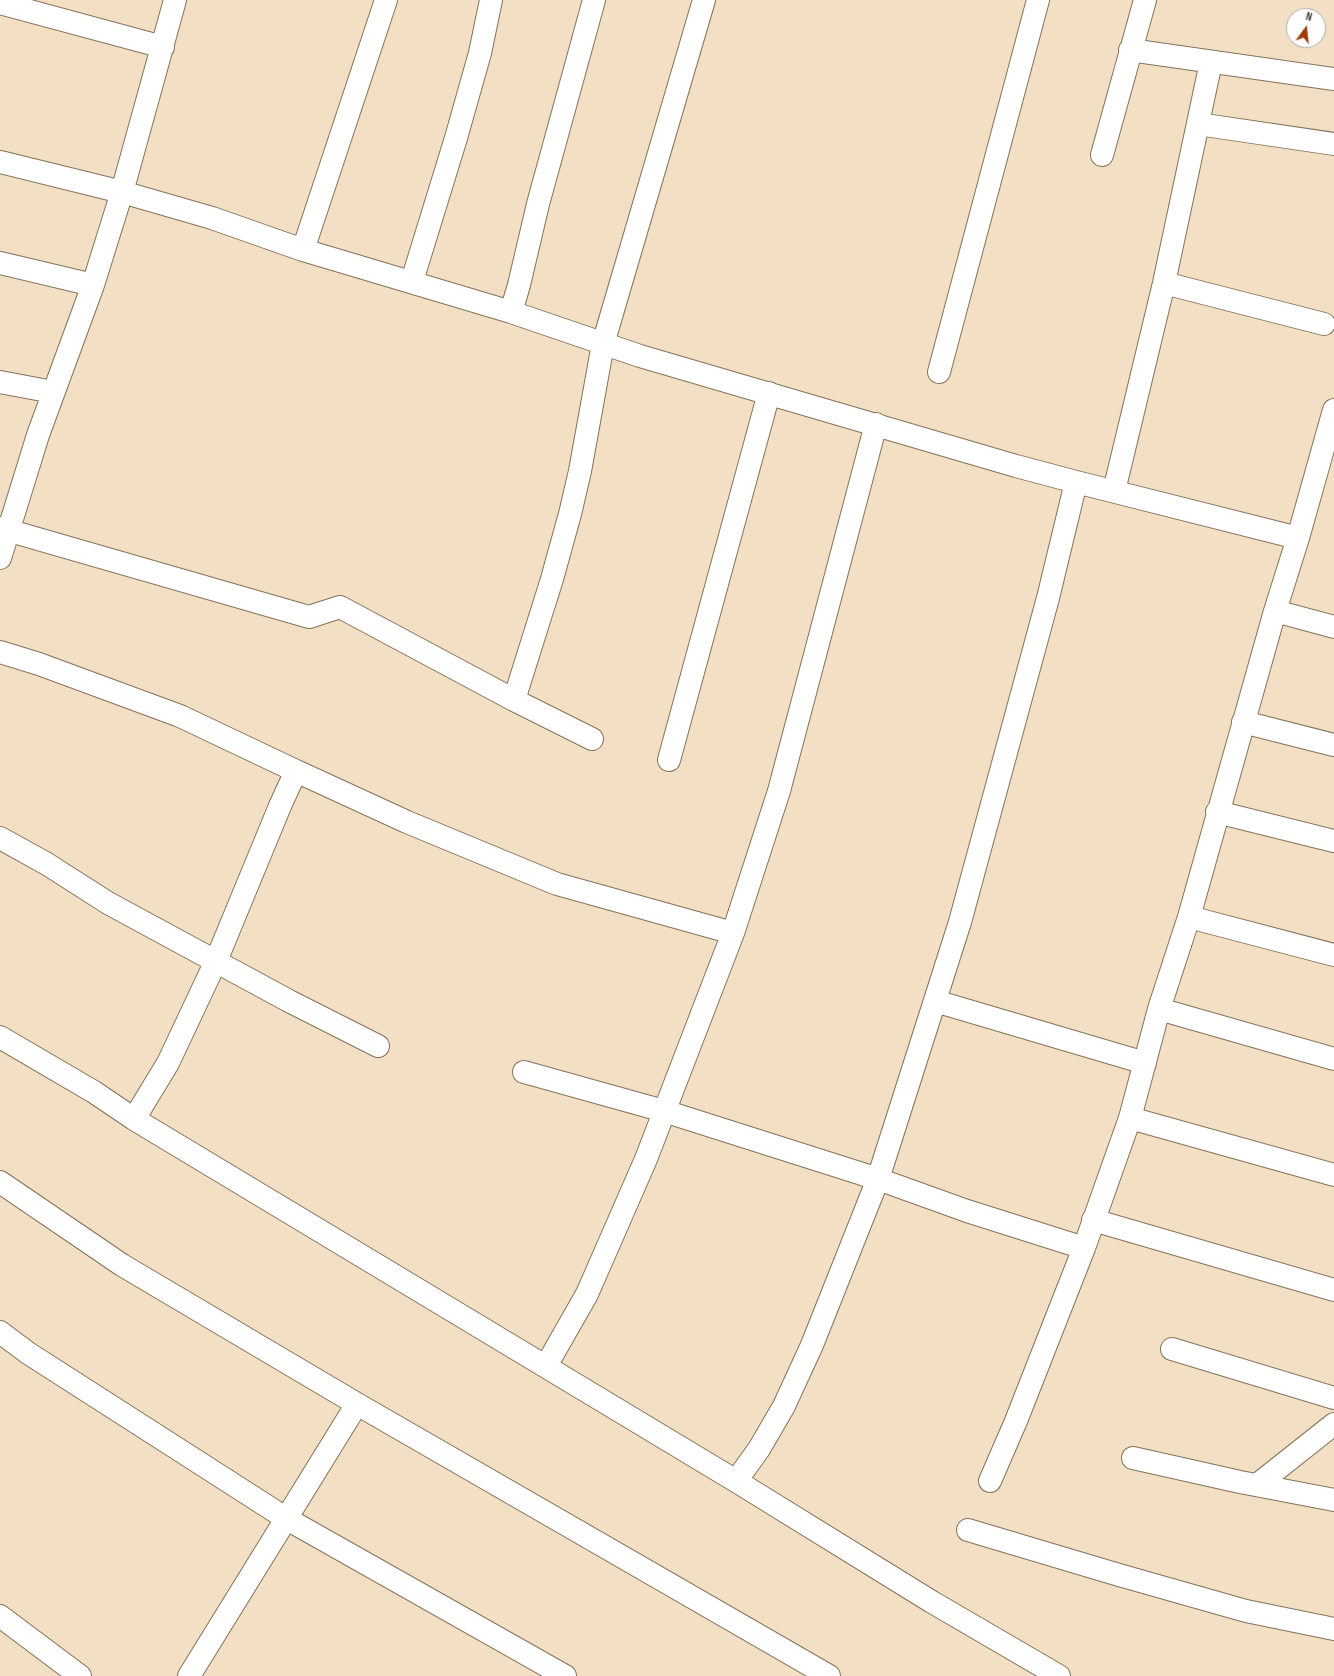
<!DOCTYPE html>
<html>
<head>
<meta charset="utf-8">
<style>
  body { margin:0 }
  #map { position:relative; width:1334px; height:1676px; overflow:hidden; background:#f2dfc4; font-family:"Sofia Sans Condensed",sans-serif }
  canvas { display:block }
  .north { position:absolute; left:1286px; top:8px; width:40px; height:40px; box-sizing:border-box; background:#fff; border:1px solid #b0ada9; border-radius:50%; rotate:15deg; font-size:11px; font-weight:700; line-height:16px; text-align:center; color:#393227 }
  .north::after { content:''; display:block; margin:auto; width:14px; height:18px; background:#a13d08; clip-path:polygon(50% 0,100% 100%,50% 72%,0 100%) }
</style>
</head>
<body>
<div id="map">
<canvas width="1334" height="1676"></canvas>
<div class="north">N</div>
</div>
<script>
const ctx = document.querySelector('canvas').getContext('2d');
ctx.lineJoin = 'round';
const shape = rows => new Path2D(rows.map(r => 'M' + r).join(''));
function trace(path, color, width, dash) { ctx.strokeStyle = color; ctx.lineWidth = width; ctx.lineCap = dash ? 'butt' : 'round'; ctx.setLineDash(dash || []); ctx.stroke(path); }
const minor = shape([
  [0,3,163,47],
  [1130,50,1334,79],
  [1198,124,1334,144],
  [1102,155,1145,0],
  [0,162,122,192,212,218,303,250,511,312,640,356,1016,466,1076,482,1298,538],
  [303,250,386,0],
  [0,263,93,285],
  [412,281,456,138,480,53,491,0],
  [1164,283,1324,324],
  [511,312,519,285,538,204,594,0],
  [939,372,1038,0],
  [0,382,53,392],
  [1114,491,1164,283,1211,62],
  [0,528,309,617,340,607,514,700,592,739],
  [0,558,38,435,93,285,122,192,175,0],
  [1275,611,1334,627],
  [0,652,39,664,180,716,296,771],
  [514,700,552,579,570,514,580,471,603,344,704,0],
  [1243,722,1334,745],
  [669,760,769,393],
  [1217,812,1334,841],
  [0,838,47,864,108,903,289,1001,378,1046],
  [1189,917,1334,955],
  [935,1001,1145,1063],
  [1159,1009,1334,1059],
  [0,1037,94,1092,134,1119,736,1481,932,1602,1059,1676],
  [524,1072,664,1111,878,1179,967,1211,1084,1248],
  [1130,1118,1334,1175],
  [134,1119,168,1063,216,961,280,806,296,771,407,822,557,884,733,933],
  [0,1182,122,1265,357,1404,829,1676],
  [1093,1220,1334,1290],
  [0,1332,28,1353,287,1519,565,1676],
  [1172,1349,1334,1398],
  [546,1366,587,1294,646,1159,733,933,779,791,876,424],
  [1133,1458,1240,1482,1334,1500],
  [736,1481,759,1449,784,1406,812,1345,878,1179,960,922,1048,598,1076,482],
  [990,1481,1016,1421,1084,1248,1130,1118,1159,1009,1189,917,1275,611,1298,538,1334,410],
  [1257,1485,1334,1424],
  [968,1530,1119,1575,1246,1611,1334,1629],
  [0,1616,80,1676],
  [189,1676,357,1404]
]);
trace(minor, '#84735b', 24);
trace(minor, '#fff', 22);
</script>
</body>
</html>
